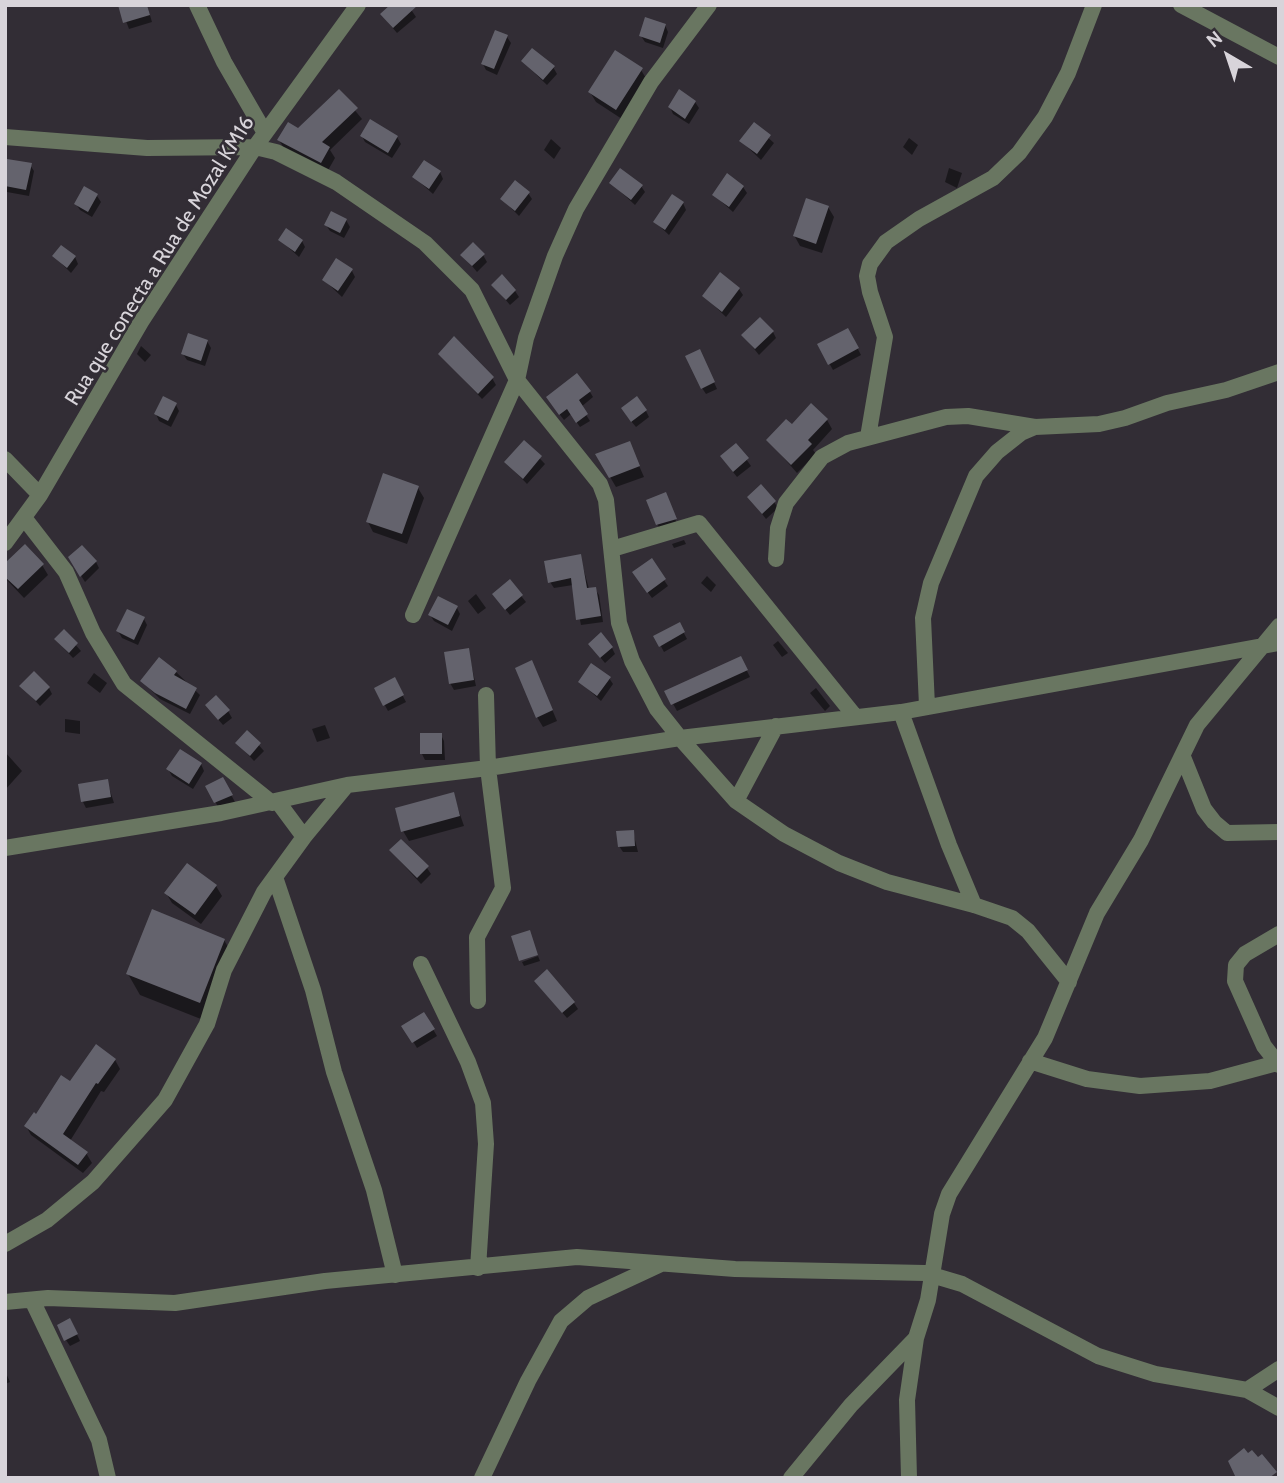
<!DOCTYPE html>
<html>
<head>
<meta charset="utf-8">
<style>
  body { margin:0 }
  #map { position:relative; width:1284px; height:1483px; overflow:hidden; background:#322d35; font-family:Cabin,sans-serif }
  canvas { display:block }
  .frame { position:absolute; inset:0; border:7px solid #d8d4da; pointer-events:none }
  .north { position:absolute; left:1193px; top:21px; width:70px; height:70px; -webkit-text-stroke:5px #322d35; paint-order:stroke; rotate:321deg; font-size:19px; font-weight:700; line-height:28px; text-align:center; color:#d8d4da }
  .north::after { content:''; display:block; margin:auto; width:24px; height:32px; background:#d8d4da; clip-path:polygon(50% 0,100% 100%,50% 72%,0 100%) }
</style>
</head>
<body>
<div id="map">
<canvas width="1284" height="1483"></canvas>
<div class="frame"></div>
<div class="north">N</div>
</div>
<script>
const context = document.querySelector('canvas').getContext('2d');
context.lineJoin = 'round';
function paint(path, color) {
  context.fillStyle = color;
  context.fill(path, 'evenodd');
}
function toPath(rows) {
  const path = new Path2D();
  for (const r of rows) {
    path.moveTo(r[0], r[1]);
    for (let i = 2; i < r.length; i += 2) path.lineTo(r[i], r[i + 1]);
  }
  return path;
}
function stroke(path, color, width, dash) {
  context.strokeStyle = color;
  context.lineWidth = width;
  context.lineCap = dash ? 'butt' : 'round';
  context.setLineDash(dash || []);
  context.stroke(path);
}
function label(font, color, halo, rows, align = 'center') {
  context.font = font + ' Cabin,sans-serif';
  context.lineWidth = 5;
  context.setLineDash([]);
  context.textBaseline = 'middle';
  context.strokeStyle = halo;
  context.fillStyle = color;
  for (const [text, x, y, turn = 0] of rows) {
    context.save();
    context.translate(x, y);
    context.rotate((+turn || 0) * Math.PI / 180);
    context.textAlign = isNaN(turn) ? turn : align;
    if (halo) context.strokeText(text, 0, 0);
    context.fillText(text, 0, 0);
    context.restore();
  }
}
const shadow = toPath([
  [120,5,147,5,152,22,129,29],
  [408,5,416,17,397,33,386,20],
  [665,25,668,32,663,48,645,42,641,36],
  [507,37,511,43,497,75,486,70,483,64],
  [523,62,553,67,557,74,547,85],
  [641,70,647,80,622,119,596,102,590,92],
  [339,91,362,119,330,150,335,158,327,172,285,150,279,140,299,130],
  [695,102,699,108,689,124,673,114,670,107],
  [371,121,397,137,401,144,392,158,365,142,362,136],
  [754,125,774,143,761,160,742,142],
  [909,138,918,145,912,155,903,147],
  [551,139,561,148,554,159,544,150],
  [8,161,30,165,34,171,29,196,7,192],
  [949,168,962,173,957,188,945,182],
  [440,172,443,179,433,194,414,177],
  [611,183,641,186,645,192,635,205],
  [743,187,747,193,733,212,714,195],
  [528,193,532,199,519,216,502,199],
  [97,196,101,202,92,217,80,210,76,204],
  [683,203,686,210,669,235,655,222],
  [828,207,834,217,822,253,800,246,794,235],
  [346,220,350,227,344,238,330,231,326,225],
  [280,240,302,241,305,247,299,257],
  [463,255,483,255,487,262,477,272],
  [54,256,75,257,78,264,71,273],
  [352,271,355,277,342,297,324,280],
  [493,285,515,291,519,297,510,305],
  [739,289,743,295,726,317,704,296],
  [848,330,861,355,833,370,819,345],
  [773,332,776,338,759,355,743,335],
  [207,341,211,348,205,366,187,360,183,354],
  [141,346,151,355,145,362,137,354],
  [440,354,492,378,496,385,482,399],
  [703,358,717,389,706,394,702,388],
  [590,392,593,397,581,407,590,421,580,427,571,414,564,420,551,403],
  [176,405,179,411,171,427,159,421,156,414],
  [646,411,649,417,636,427,626,415],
  [827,420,832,429,813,450,816,454,797,473,768,440,792,427],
  [524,442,545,464,527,484,506,462],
  [629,443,644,477,616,487,597,455],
  [736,445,751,466,737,477,726,463],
  [418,488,424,498,407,544,373,532,368,522],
  [749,497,774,502,778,508,766,519],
  [667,498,678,526,661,531,657,524],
  [684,540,686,544,674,548,672,544],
  [580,556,589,589,595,589,599,595,603,622,581,625,573,585,554,588,550,582],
  [70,558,96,562,99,568,85,582],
  [651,561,668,586,652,598,638,579],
  [42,565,48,575,24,598,5,578,5,566],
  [707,576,716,585,711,592,701,583],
  [510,582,526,602,510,615,498,600],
  [476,594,486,608,478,614,468,601],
  [457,608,460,614,452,631,434,621,430,615],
  [144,619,147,625,138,645,122,638,118,631],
  [679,624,687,639,664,652,656,637],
  [64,632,81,651,73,658,56,640],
  [778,641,788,653,782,657,773,645],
  [612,648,615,654,605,663,594,650],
  [468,650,476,686,454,690,450,683],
  [741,659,750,677,677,711,666,691],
  [532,662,557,721,543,727,537,717],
  [176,672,200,695,190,714,160,699,142,681],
  [94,673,107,683,100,693,87,683],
  [609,678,613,684,601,701,580,682],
  [394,679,406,702,388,711,376,689],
  [22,686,49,688,52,694,40,706],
  [816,688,830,706,825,711,810,693],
  [211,711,228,711,232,718,223,725],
  [65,719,80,721,80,734,65,732],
  [325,725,330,738,317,742,312,729],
  [247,732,264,751,254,761,237,743],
  [441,735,444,741,445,760,425,760,422,754],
  [5,752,22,771,5,790],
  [201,764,204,771,193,789,172,776,168,769],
  [223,780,235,802,219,809,208,787],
  [107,781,114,803,86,808,83,802],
  [453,794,464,826,409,841,403,831],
  [633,832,638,852,623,852,619,846],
  [391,851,427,868,431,874,421,884],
  [216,886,222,896,201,924,172,903,166,893],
  [224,940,236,961,211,1023,140,995,128,974],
  [538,956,540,961,524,966,522,962],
  [540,987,574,1003,578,1009,567,1018],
  [424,1014,437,1036,417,1048,404,1026],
  [115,1060,120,1069,104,1092,101,1091,70,1141,86,1153,92,1163,83,1173,31,1135,26,1126,70,1084],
  [73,1326,80,1341,70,1346,66,1340],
  [5,1371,10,1382,5,1384]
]);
const building = toPath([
  [118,5,147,5,150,15,123,23],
  [390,5,418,5,393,28,380,14],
  [645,17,666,24,660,43,639,36],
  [495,30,508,35,494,69,481,64],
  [532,48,555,66,543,80,521,61],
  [615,50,643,68,616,110,588,92],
  [339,89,358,108,322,142,330,147,321,163,277,140,288,122,298,128],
  [679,89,696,101,685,119,668,107],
  [370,119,398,136,388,153,360,136],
  [754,122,771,135,757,154,739,141],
  [7,159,32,163,26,190,5,186],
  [424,160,441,171,429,189,412,177],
  [620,168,643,185,631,200,609,183],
  [727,173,744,186,729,207,712,195],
  [515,180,530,192,515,211,500,199],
  [84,186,98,194,88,212,74,204],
  [672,194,684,202,665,230,653,222],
  [806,198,829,206,816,244,793,236],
  [331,211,347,219,340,233,324,225],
  [286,228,303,240,295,252,278,240],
  [473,242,485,254,472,266,460,255],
  [61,245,76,256,67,268,52,256],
  [336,258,353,269,338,291,322,280],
  [720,272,740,288,722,312,702,296],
  [502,274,516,290,506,300,491,285],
  [760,317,774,331,755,349,741,335],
  [848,328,859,348,828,365,817,344],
  [188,333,208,340,201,361,181,354],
  [454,336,494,377,478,394,438,354],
  [700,349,715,382,701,389,685,356],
  [577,373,591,391,579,400,588,414,576,423,567,409,559,415,546,397],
  [163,396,177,403,168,421,154,414],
  [637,396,647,410,631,422,621,408],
  [811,403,828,419,808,440,812,444,791,465,766,440,786,419,792,424],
  [524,440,542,456,523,479,504,462],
  [630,441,640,466,609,478,595,454],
  [736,443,749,458,733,472,720,456],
  [383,473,419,486,402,534,366,522],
  [761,484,776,501,762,514,747,497],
  [666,492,677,519,656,525,646,500],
  [25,544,44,564,18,589,5,577,5,563],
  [82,545,97,561,80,577,68,557],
  [581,554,587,588,596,587,601,616,576,620,571,578,548,583,544,561],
  [652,558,666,579,647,593,632,572],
  [510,579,523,595,505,610,492,594],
  [438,596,458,606,448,625,428,615],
  [127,609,145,617,134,640,116,631],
  [680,622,685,632,659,647,653,636],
  [64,629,78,643,69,653,54,639],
  [601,632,613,647,600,658,588,644],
  [469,648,474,680,449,684,444,652],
  [741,656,748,670,671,705,664,691],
  [159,657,177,671,174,675,197,688,186,709,155,693,140,681],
  [532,660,553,710,536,718,515,668],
  [591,663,611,677,597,696,578,682],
  [34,671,50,687,36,701,19,686],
  [395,677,404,695,383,706,374,688],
  [216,695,230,710,218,720,205,705],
  [247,730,261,743,250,756,235,743],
  [420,733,442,733,442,754,420,754],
  [180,749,202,763,189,784,166,769],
  [223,777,233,795,214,803,205,786],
  [108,779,111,797,81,802,78,784],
  [454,792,460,816,401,832,395,808],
  [634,830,635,846,618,847,616,831],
  [401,839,429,866,417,878,389,850],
  [187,863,217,885,195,915,164,893],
  [152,909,225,939,200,1003,126,974],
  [530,930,538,955,519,961,511,936],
  [547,969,575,1002,562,1013,534,981],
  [424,1012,435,1029,412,1043,401,1026],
  [96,1044,116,1059,98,1084,96,1083,63,1134,88,1152,78,1165,24,1126,34,1112,36,1114,61,1075,70,1081],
  [70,1318,78,1334,64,1341,57,1325],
  [1244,1448,1248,1453,1252,1450,1258,1457,1262,1454,1277,1472,1269,1478,1236,1478,1228,1461]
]);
const minor = toPath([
  [197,5,224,62,265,133],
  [1181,5,1279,57],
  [5,137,147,148,255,147,276,152,336,182,425,243,472,290,517,380,600,484,606,500,619,623,632,661,657,709,680,738,736,801,784,834,839,863,887,882,974,905,1012,918,1028,931,1069,982],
  [868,437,885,337,870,292,867,276,870,264,886,242,919,219,993,178,1019,153,1045,117,1068,73,1094,5],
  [5,459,40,495],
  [25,519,66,572,93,633,124,684,272,803],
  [5,543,40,495,141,322,255,147,358,5],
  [612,549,699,523,854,715],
  [776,559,778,528,786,503,822,457,848,443,946,417,968,416,1035,427],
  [413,615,517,380,526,338,555,256,576,209,651,82,709,5],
  [927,706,923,618,931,583,976,476,997,452,1021,433,1035,427,1099,424,1125,418,1167,403,1226,390,1279,372],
  [901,712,949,845,974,905],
  [1183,757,1204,809,1214,822,1227,833,1279,832],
  [736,801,776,726],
  [278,802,304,837],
  [5,848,221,813,347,785,488,768,680,738,901,712,1279,643],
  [275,877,313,990,334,1072,374,1190,395,1275],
  [1279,934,1245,954,1236,965,1235,981,1264,1046,1279,1065],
  [421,964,468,1062,483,1103,486,1144,478,1268],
  [478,1001,477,937,503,888,488,768,486,695],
  [1030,1061,1087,1079,1140,1086,1210,1081,1277,1063],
  [5,1244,47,1220,93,1182,165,1100,207,1024,224,970,264,892,304,837,347,785],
  [32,1300,99,1440,108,1478],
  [5,1302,48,1298,175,1303,325,1281,577,1257,735,1269,925,1273,962,1284,1098,1356,1155,1374,1247,1390,1279,1408],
  [1247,1390,1279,1369],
  [482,1478,528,1381,561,1321,588,1298,661,1264],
  [791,1478,851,1405,916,1338],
  [909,1478,907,1400,916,1338,928,1300,942,1214,949,1194,1045,1038,1097,913,1141,840,1197,725,1279,626]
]);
const streetNames = [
  ["Rua que conecta a Rua de Mozal KM16",160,261,-58]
];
paint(shadow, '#0007');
paint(building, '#64636d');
stroke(minor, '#697661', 16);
label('21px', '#d8d4da', '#322d35', streetNames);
</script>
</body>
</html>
